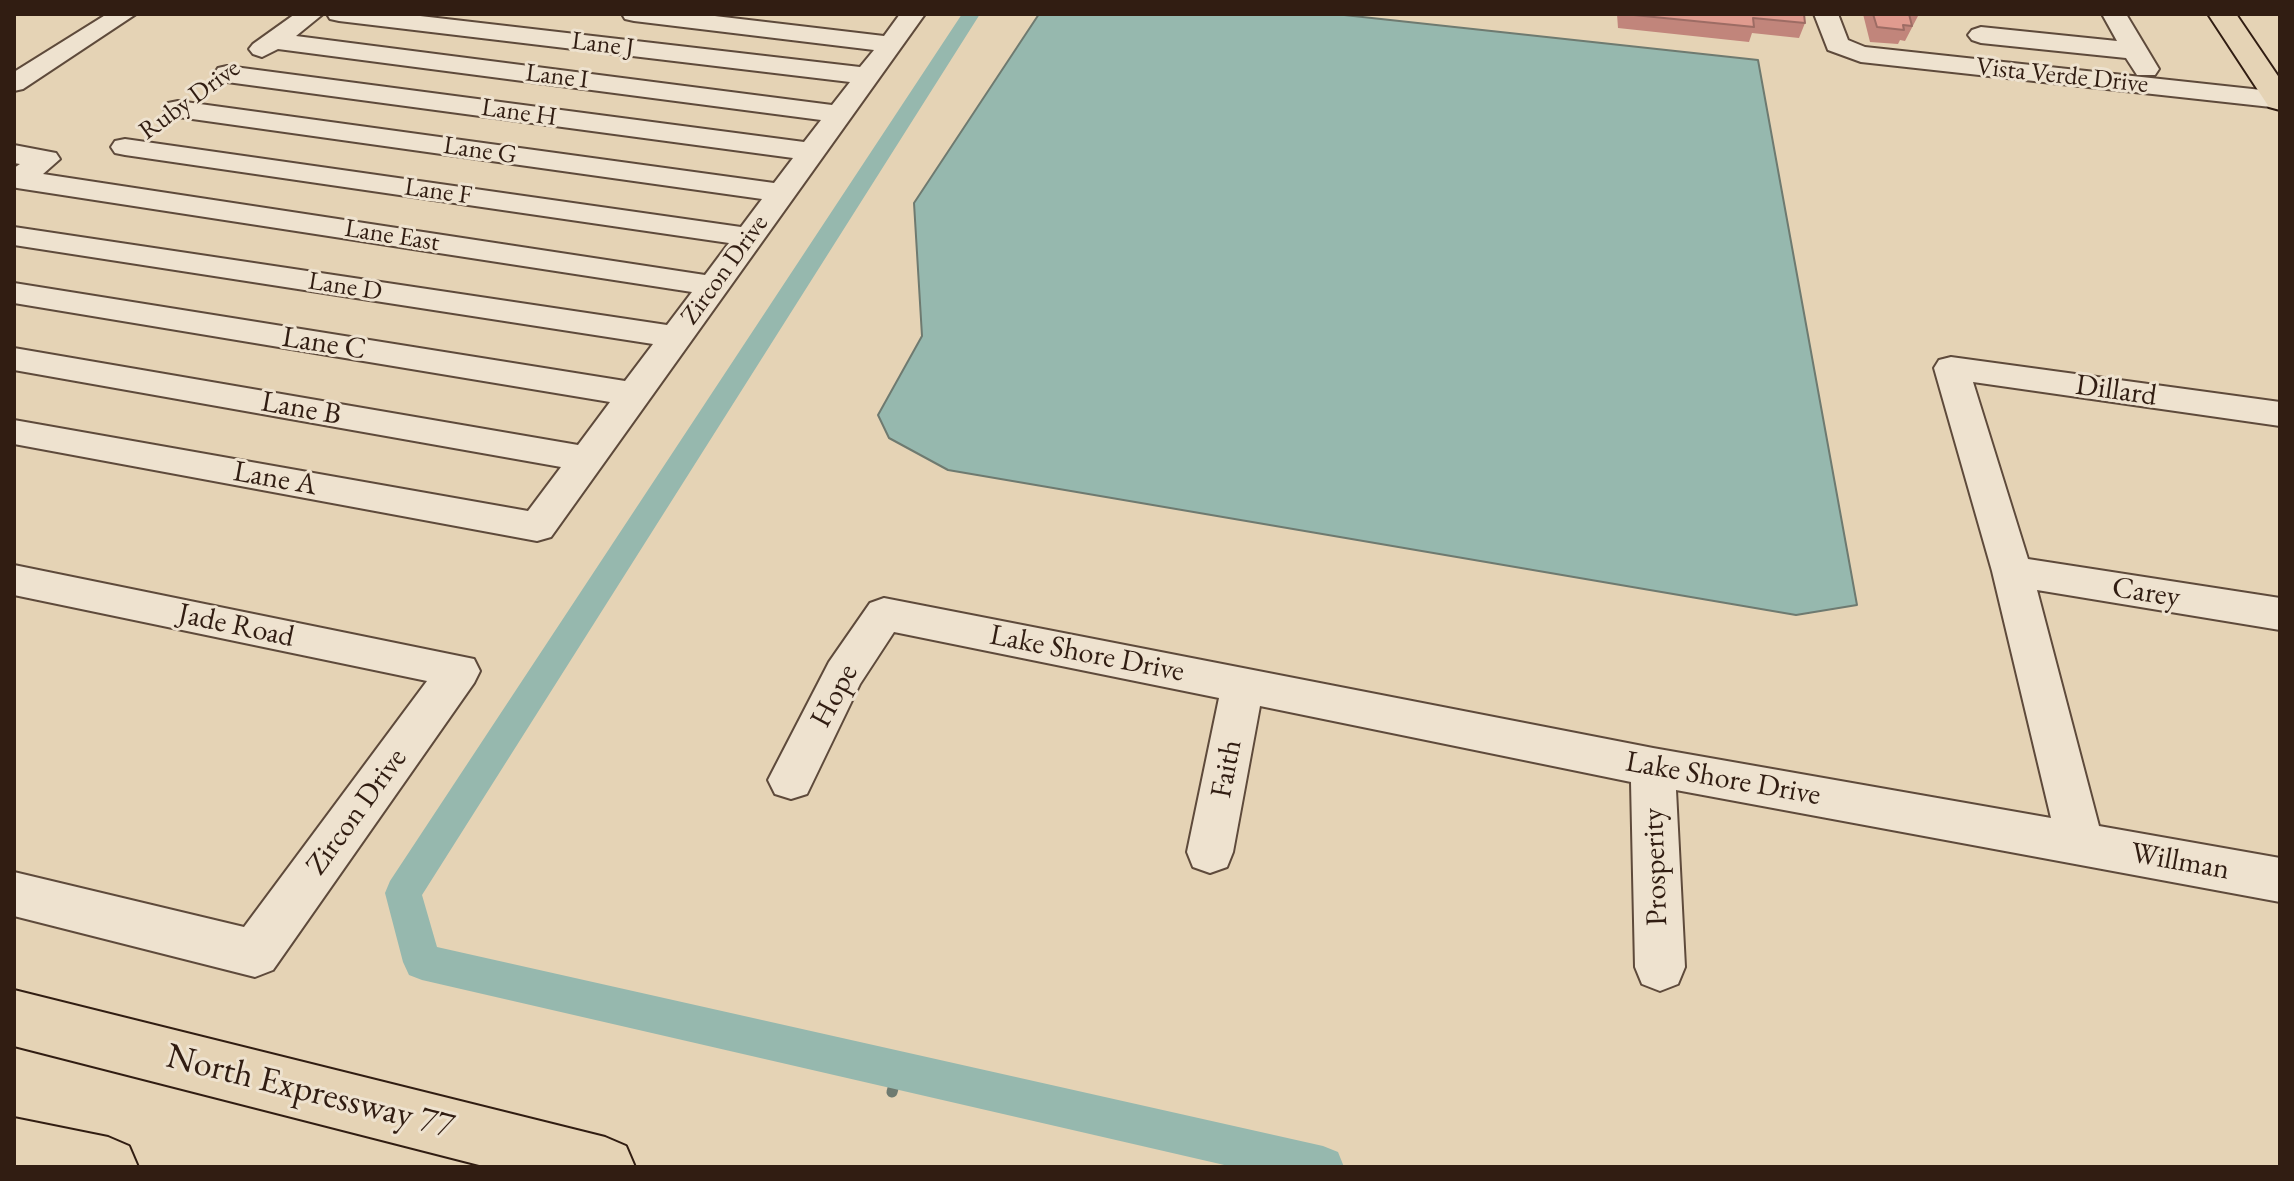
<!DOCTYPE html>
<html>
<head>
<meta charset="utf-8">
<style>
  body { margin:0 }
  #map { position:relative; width:2294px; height:1181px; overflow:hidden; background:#e5d3b5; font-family:"EB Garamond",serif }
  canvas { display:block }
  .frame { position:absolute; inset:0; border:16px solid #311d12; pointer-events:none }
</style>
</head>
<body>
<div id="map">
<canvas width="2294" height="1181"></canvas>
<div class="frame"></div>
</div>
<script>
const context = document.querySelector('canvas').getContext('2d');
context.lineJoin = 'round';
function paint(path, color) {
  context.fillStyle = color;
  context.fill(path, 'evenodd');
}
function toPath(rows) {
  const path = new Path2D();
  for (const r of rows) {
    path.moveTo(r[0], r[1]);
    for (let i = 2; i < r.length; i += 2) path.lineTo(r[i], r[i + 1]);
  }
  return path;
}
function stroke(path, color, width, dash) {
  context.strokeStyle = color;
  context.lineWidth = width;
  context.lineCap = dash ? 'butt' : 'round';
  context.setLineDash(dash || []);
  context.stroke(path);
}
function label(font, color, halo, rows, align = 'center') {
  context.font = font + ' "EB Garamond",serif';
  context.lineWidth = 6;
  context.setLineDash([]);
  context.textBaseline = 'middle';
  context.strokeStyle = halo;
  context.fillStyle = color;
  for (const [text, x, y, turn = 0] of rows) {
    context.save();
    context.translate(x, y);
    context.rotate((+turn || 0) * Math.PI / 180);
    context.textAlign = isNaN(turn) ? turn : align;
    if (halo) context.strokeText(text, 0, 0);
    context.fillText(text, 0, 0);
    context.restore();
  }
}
const water = toPath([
  [1039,14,1335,14,1758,60,1857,605,1796,615,948,470,889,438,878,415,922,336,914,203,1039,14]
]);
const stream = toPath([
  [892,1092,898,1070]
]);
const canal = toPath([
  [962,14,980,14,422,895,437,947,1323,1146,1338,1152,1344,1167,1233,1167,422,980,409,975,403,962,385,893,390,881,962,14]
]);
const minor = toPath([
  [107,14,136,14,23,89,14,91,14,72,107,14],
  [295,14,323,14,296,36,832,105,850,82,339,21,330,19,327,14,403,14,860,67,874,50,634,21,625,19,622,14,698,14,884,36,900,14,925,14,551,537,537,541,14,444,14,420,528,511,561,467,14,370,14,348,578,445,610,402,14,303,14,283,625,381,653,344,14,245,14,227,667,325,692,292,17,188,14,187,14,168,20,164,14,163,14,145,56,153,60,159,43,174,705,275,729,243,125,155,115,153,111,147,115,141,125,139,741,227,762,199,178,117,168,115,164,109,168,103,178,101,774,183,793,158,227,82,218,80,214,74,218,68,227,66,804,142,821,120,278,49,262,57,253,54,249,49,253,44,295,14],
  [1814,14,1838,14,1848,40,1865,47,2280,92,2280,108,1861,62,1828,50,1814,14],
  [2102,14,2126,14,2159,69,2155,75,2137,75,2126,58,1981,43,1972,40,1968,35,1972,30,1981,27,2117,41,2102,14],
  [1951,357,2280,402,2280,426,1973,382,2028,559,2280,598,2280,630,2037,590,2099,826,2280,858,2280,902,1676,790,1685,967,1678,984,1660,991,1642,984,1635,967,1631,782,1260,706,1233,852,1227,867,1210,873,1193,867,1187,852,1219,698,894,632,860,684,807,794,791,799,775,794,768,780,829,662,870,603,884,598,1653,748,2051,818,1992,571,1934,368,1939,360,1951,357],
  [14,565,474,659,480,671,474,683,273,970,255,977,14,916,14,872,244,927,427,681,14,595,14,565]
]);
const major = toPath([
  [2208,14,2236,14,2280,79,2280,110,2269,107,2208,14],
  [14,990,605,1137,626,1146,635,1167,487,1167,14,1046,14,990]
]);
const highway = toPath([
  [14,1118,108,1137,129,1146,138,1167,14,1167,14,1118]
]);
const wall = toPath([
  [1617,14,1804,14,1805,23,1799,38,1752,33,1749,42,1618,28],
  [1863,14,1919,14,1905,41,1900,40,1898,44,1870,42]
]);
const building = toPath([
  [1624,14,1804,14,1805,23,1753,18,1754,27,1624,14],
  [1873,14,1909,14,1912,26,1903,25,1904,30,1877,27,1873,14]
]);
const farStreetnames = [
  ["Lane J",603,45,7],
  ["Vista Verde Drive",2062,76,6],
  ["Lane I",557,77,7],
  ["Ruby Drive",190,100,-36],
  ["Lane H",519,113,8],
  ["Lane G",480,151,8],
  ["Lane F",438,192,8],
  ["Lane East",392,236,9],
  ["Zircon Drive",725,270,-54],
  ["Lane D",345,287,9]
];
const streetNames = [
  ["Lane C",324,344,9],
  ["Dillard",2116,391,8],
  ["Lane B",301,409,10],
  ["Lane A",275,479,10],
  ["Carey",2146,593,9],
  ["Jade Road",236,626,12],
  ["Lake Shore Drive",1087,654,11],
  ["Hope",835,696,-62],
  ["Faith",1227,769,-79],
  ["Lake Shore Drive",1723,779,10],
  ["Zircon Drive",357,812,-54],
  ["Willman",2180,862,10],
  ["Prosperity",1656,867,-92]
];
const nearStreetnames = [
  ["North Expressway 77",310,1092,14]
];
paint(water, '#96b8ae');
stroke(water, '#6e7a70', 2);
stroke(stream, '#6e7a70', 11);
paint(canal, '#96b8ae');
stroke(minor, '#5e4a3b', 4);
stroke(major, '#311d12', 4);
stroke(highway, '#311d12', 4);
paint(minor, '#eee2cf');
paint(major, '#e5d3b5');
paint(highway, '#e5d3b5');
paint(wall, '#c1857b');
paint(building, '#e09b8f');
stroke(building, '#9d6c64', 2);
label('26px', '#311d12', '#eee2cf', farStreetnames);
label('30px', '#311d12', '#eee2cf', streetNames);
label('36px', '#311d12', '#eee2cf', nearStreetnames);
</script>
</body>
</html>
